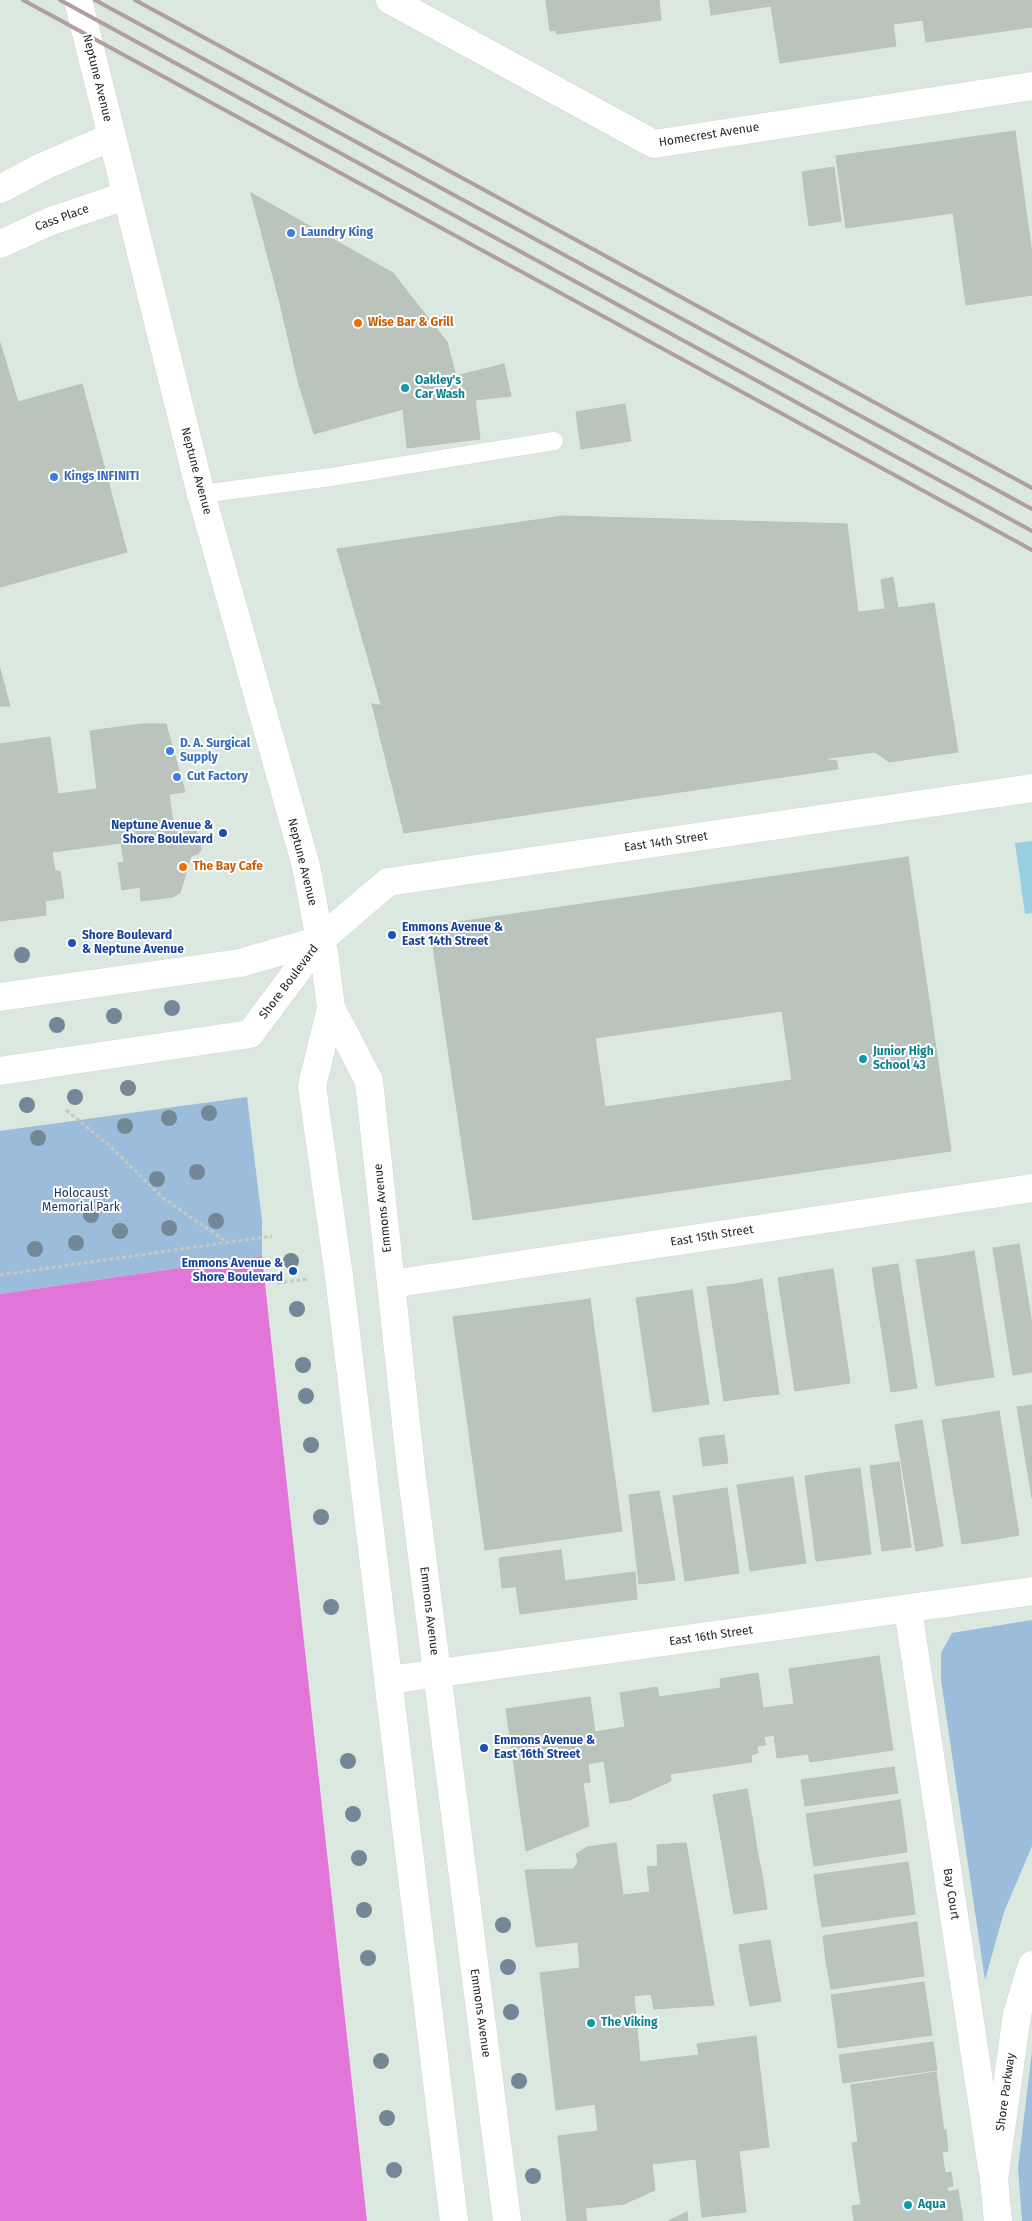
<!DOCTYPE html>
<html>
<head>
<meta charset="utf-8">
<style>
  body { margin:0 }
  canvas { display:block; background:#dae8df }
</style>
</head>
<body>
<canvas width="1032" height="2221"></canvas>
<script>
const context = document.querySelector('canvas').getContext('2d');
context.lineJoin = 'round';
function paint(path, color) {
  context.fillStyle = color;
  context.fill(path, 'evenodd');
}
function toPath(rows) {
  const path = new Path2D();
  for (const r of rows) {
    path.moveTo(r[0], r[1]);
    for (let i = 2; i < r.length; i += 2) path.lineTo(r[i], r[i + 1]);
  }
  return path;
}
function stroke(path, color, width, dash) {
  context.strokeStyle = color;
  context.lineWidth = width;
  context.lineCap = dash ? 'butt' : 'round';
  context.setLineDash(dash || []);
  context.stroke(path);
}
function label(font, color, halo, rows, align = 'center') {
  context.font = font + ' "Fira Sans",sans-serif';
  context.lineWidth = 4;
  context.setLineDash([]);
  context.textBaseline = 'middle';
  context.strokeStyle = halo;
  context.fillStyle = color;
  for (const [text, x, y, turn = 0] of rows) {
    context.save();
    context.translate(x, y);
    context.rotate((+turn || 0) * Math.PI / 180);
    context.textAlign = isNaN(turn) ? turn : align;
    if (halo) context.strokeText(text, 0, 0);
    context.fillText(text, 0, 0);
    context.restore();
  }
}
const green = toPath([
  [247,1097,262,1221,262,1256,0,1294,0,1131],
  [1032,1620,1032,1846,1004,1912,985,1980,941,1680,941,1653,952,1633],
  [1032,2051,1032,2221,1022,2221,1018,2168]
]);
const pitch = toPath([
  [1032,841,1032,913,1025,914,1015,843]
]);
const water = toPath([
  [262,1256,367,2221,0,2221,0,1294]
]);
const building = toPath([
  [546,0,659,0,661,20,557,34,556,30,550,31,546,0],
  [709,0,1032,0,1032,27,926,42,923,20,893,24,896,46,780,63,771,6,711,15,709,0],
  [1015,131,1032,254,1032,295,966,305,953,213,846,228,836,156,1015,131],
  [834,167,841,221,809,226,802,172,834,167],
  [251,193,393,273,280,303,251,193],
  [393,273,447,342,298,381,280,303,393,273],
  [447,342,456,376,504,364,511,396,475,400,480,439,407,448,403,409,314,434,298,381,447,342],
  [0,343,18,402,82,384,127,552,0,587,0,343],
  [625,404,631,441,581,449,576,412,625,404],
  [563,516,847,524,858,612,885,609,881,580,893,577,898,608,934,603,958,752,889,762,875,752,822,759,381,704,337,549,563,516],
  [0,669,10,706,0,706,0,669],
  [372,704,589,731,598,804,404,833,372,704],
  [141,724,166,724,185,792,169,794,174,832,196,830,201,845,201,850,198,854,191,856,180,893,173,897,141,901,140,887,122,890,118,863,124,862,121,843,52,852,55,871,60,871,64,898,45,901,46,915,0,921,0,744,50,737,58,794,97,789,90,731,141,724],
  [589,731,837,761,838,769,598,804,589,731],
  [908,857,951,1151,473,1220,430,926,908,857],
  [782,1011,792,1080,605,1107,595,1038,782,1011],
  [1019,1244,1032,1324,1032,1372,1013,1375,993,1248,1019,1244],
  [974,1251,994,1377,966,1381,946,1256,974,1251],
  [946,1256,966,1381,936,1386,916,1260,946,1256],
  [898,1264,917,1388,891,1392,872,1268,898,1264],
  [833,1269,850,1383,822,1387,806,1273,833,1269],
  [806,1273,822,1387,795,1391,778,1278,806,1273],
  [762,1279,779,1394,751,1397,735,1284,762,1279],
  [735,1284,751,1397,724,1401,707,1287,735,1284],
  [692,1290,709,1404,680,1408,664,1294,692,1290],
  [664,1294,680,1408,653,1412,636,1298,664,1294],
  [590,1299,622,1531,485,1550,453,1317,590,1299],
  [1032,1405,1032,1498,1017,1407,1032,1405],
  [999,1411,1019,1535,990,1540,970,1416,999,1411],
  [970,1416,990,1540,962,1544,942,1420,970,1416],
  [922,1420,943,1546,916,1551,895,1425,922,1420],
  [724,1435,728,1463,703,1466,699,1438,724,1435],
  [899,1462,911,1547,882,1551,870,1466,899,1462],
  [860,1468,871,1554,842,1558,831,1472,860,1468],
  [831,1472,842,1558,816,1561,805,1476,831,1472],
  [793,1477,806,1563,777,1567,764,1481,793,1477],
  [764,1481,777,1567,750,1571,737,1485,764,1481],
  [727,1488,739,1573,712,1577,700,1492,727,1488],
  [659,1491,675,1580,639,1584,629,1495,659,1491],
  [700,1492,712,1577,685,1581,673,1496,700,1492],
  [561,1550,565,1581,502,1588,499,1558,561,1550],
  [635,1572,637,1599,520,1614,516,1587,635,1572],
  [879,1656,893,1750,810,1762,808,1754,777,1758,774,1735,764,1737,766,1745,757,1746,758,1753,751,1755,752,1762,670,1774,671,1781,629,1800,610,1803,604,1761,588,1764,590,1782,583,1783,589,1826,526,1851,506,1709,590,1697,595,1732,625,1727,620,1693,657,1687,659,1697,721,1688,720,1679,758,1673,763,1708,794,1704,789,1669,879,1656],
  [894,1767,898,1793,805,1806,801,1780,894,1767],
  [747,1789,752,1817,718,1823,713,1795,747,1789],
  [900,1800,904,1828,810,1841,806,1814,900,1800],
  [752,1817,757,1850,724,1856,718,1823,752,1817],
  [904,1828,907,1852,814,1866,810,1841,904,1828],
  [616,1843,623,1895,650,1892,647,1867,658,1866,657,1845,686,1843,714,2005,654,2009,651,1994,634,1996,640,2062,699,2055,697,2044,756,2036,769,2147,739,2151,746,2212,702,2217,696,2159,652,2164,655,2190,624,2204,585,2208,587,2221,567,2221,558,2136,598,2131,595,2104,556,2110,540,1973,580,1968,578,1942,536,1947,525,1870,573,1869,578,1862,576,1854,587,1847,616,1843],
  [757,1850,763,1880,729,1886,724,1856,757,1850],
  [908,1862,912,1889,818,1903,814,1875,908,1862],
  [763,1880,767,1909,734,1914,729,1886,763,1880],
  [912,1889,915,1914,822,1927,818,1903,912,1889],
  [917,1922,920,1947,826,1961,823,1936,917,1922],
  [770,1940,775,1969,744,1975,739,1945,770,1940],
  [920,1947,924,1976,831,1989,826,1961,920,1947],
  [775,1969,781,2001,750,2006,744,1975,775,1969],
  [924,1982,928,2009,835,2022,831,1995,924,1982],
  [928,2009,932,2035,838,2048,835,2022,928,2009],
  [933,2042,937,2070,843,2083,839,2055,933,2042],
  [936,2072,944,2131,858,2143,851,2085,936,2072],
  [946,2130,948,2151,942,2152,945,2173,951,2172,953,2186,947,2187,948,2192,861,2205,852,2143,946,2130],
  [958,2190,963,2221,854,2221,852,2206,958,2190],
  [687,2212,688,2221,668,2221,687,2212]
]);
const path = toPath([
  [66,1110,110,1146,163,1198,227,1242],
  [0,1275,272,1236],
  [277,1283,308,1279]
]);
const service = toPath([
  [201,494,331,477,554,441]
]);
const minor = toPath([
  [390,0,654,144,1032,86],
  [0,189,44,166,111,137],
  [0,244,51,221,125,196],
  [320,940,388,882,1032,788],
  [391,1284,1032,1188],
  [908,1609,992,2168],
  [389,1680,1032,1591]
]);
const secondary = toPath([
  [78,0,201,494,306,866,320,940,324,952,331,1008,312,1086,339,1276,454,2221],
  [0,997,240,963,320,940],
  [331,1008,369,1081,411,1469,507,2221],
  [0,1071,250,1034,320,940],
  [998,2221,994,2179,1017,2014,1032,1965]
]);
const rail = toPath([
  [23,0,1032,550],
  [60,0,1032,531],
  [95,0,1032,509],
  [135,0,1032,488]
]);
const trees = [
  [22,955],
  [172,1008],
  [114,1016],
  [57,1025],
  [128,1088],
  [75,1097],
  [27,1105],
  [209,1113],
  [169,1118],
  [125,1126],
  [38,1138],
  [197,1172],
  [157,1179],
  [91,1215],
  [216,1221],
  [169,1228],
  [120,1231],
  [76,1243],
  [35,1249],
  [291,1261],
  [297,1309],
  [303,1365],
  [306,1396],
  [311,1445],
  [321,1517],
  [331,1607],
  [348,1761],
  [353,1814],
  [359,1858],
  [364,1910],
  [503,1925],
  [368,1958],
  [508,1967],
  [511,2012],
  [381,2061],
  [519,2081],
  [387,2118],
  [394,2170],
  [533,2176]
];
const markers = [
  [291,233,5,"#3f7fe0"],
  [358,323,5,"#e8710a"],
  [405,388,5,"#0f9aa8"],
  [54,477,5,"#3f7fe0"],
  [170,751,5,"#3f7fe0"],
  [177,777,5,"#3f7fe0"],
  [223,833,5,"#1a4fb4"],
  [183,867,5,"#e8710a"],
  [392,935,5,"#1a4fb4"],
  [72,943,5,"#1a4fb4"],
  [863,1059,5,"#0f9aa8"],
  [293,1271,5,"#1a4fb4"],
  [484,1748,5,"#1a4fb4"],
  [591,2023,5,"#0f9aa8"],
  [908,2205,5,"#0f9aa8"]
];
const streetNames = [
  ["Neptune Avenue",97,78,76],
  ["Homecrest Avenue",709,135,-9],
  ["Cass Place",62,218,-20],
  ["Neptune Avenue",196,471,75],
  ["East 14th Street",666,842,-8],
  ["Neptune Avenue",302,862,76],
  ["Shore Boulevard",289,982,-53],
  ["Emmons Avenue",383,1208,-96],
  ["East 15th Street",712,1236,-9],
  ["Emmons Avenue",429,1611,83],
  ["East 16th Street",711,1636,-8],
  ["Bay Court",951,1894,81],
  ["Emmons Avenue",480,2013,82],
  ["Shore Parkway",1006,2092,-82]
];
const shopNames = [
  ["Laundry King",301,233],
  ["Kings INFINITI",64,477],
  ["D. A. Surgical",180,744],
  ["Supply",180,758],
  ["Cut Factory",187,777]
];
const foodNames = [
  ["Wise Bar & Grill",368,323],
  ["The Bay Cafe",193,867]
];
const cultureNames = [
  ["Oakley's",415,381],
  ["Car Wash",415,395],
  ["Junior High",873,1052],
  ["School 43",873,1066],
  ["The Viking",601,2023],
  ["Aqua",918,2205]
];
const transitNames = [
  ["Neptune Avenue &",213,826,"right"],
  ["Shore Boulevard",213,840,"right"],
  ["Emmons Avenue &",402,928],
  ["East 14th Street",402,942],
  ["Shore Boulevard",82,936],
  ["& Neptune Avenue",82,950],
  ["Emmons Avenue &",283,1264,"right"],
  ["Shore Boulevard",283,1278,"right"],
  ["Emmons Avenue &",494,1741],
  ["East 16th Street",494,1755]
];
const parkNames = [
  ["Holocaust",81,1194],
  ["Memorial Park",81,1208]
];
paint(green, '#9bbcda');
paint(pitch, '#98cfe0');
paint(water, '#e176d8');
paint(building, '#bac4bd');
stroke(building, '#b4c3bb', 1);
stroke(service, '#dfcfd5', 19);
stroke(minor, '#dfcfd5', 29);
stroke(secondary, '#dfcfd5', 29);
stroke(path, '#c7c7c7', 3, [4, 2.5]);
stroke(service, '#fff', 18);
stroke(minor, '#fff', 28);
stroke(secondary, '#fff', 28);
stroke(rail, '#b09ea3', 4);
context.fillStyle = '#748796';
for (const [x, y] of trees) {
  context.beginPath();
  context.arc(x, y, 8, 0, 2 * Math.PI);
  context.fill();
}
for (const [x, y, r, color] of markers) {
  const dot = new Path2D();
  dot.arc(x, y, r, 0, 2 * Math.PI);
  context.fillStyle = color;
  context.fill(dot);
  stroke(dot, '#fff', 2);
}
label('12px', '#272727', '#fff', streetNames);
label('bold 12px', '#366cbe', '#fff', shopNames, 'left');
label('bold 12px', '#c56008', '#fff', foodNames, 'left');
label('bold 12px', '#0d838f', '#fff', cultureNames, 'left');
label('bold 12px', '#164399', '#fff', transitNames, 'left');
label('12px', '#20375b', '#fff', parkNames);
</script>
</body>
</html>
